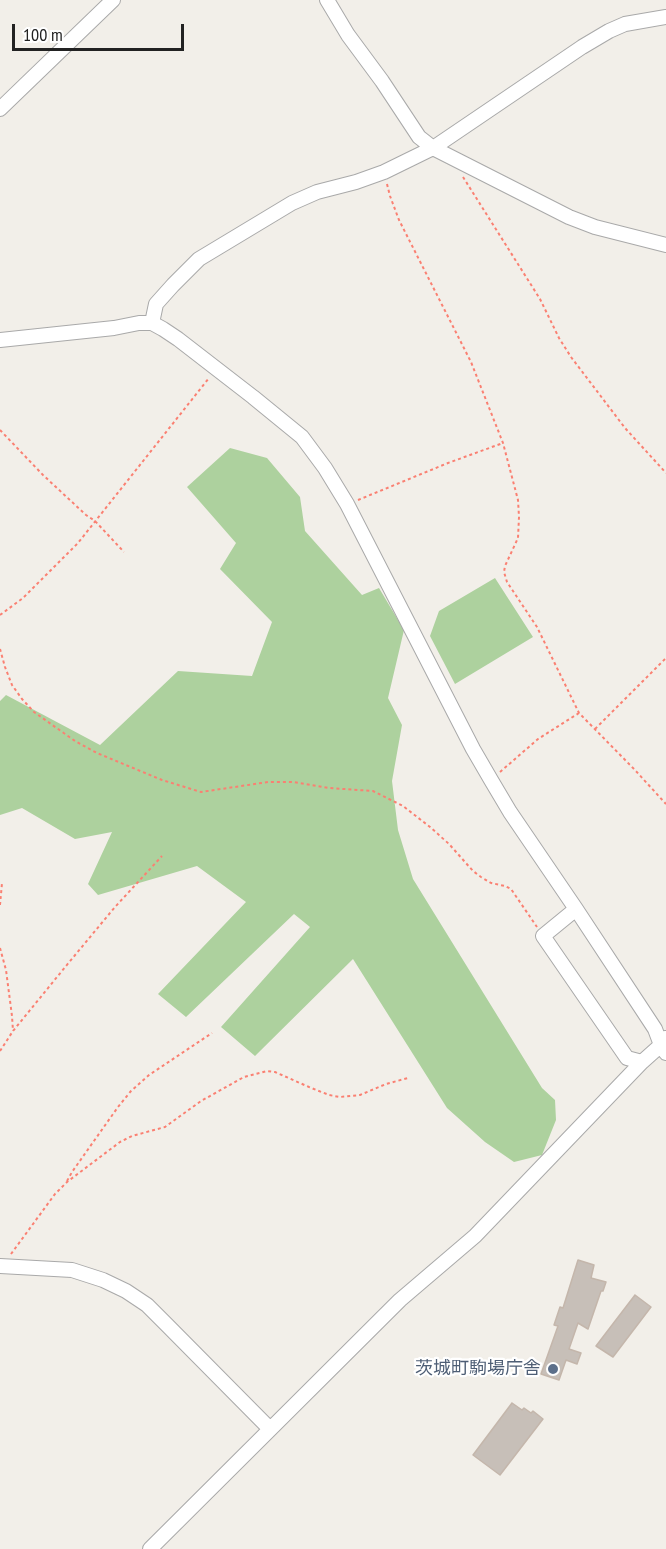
<!DOCTYPE html>
<html>
<head>
<meta charset="utf-8">
<style>
  body { margin:0 }
  #map { position:relative; width:666px; height:1549px; overflow:hidden; background:#f2efe9; font-family:"PT Sans Narrow",sans-serif }
  canvas { display:block }
  .scale { position:absolute; left:12px; top:24px; width:172px; height:27px; box-sizing:border-box; border:3px solid #222; border-top:0; padding-left:8px; font-size:18px; line-height:21px; white-space:nowrap; color:#222; -webkit-text-stroke:4px #fff; paint-order:stroke }
</style>
</head>
<body>
<div id="map">
<canvas width="666" height="1549"></canvas>
<div class="scale">100 m</div>
</div>
<script>
const context = document.querySelector('canvas').getContext('2d');
context.lineJoin = 'round';
function paint(path, color) {
  context.fillStyle = color;
  context.fill(path, 'evenodd');
}
function toPath(rows) {
  const path = new Path2D();
  for (const r of rows) {
    path.moveTo(r[0], r[1]);
    for (let i = 2; i < r.length; i += 2) path.lineTo(r[i], r[i + 1]);
  }
  return path;
}
function stroke(path, color, width, dash) {
  context.strokeStyle = color;
  context.lineWidth = width;
  context.lineCap = dash ? 'butt' : 'round';
  context.setLineDash(dash || []);
  context.stroke(path);
}
function label(font, color, halo, rows, align = 'center') {
  context.font = font + ' "PT Sans Narrow","Noto Sans JP",sans-serif';
  context.lineWidth = 4.5;
  context.setLineDash([]);
  context.textBaseline = 'middle';
  context.strokeStyle = halo;
  context.fillStyle = color;
  for (const [text, x, y, turn = 0] of rows) {
    context.save();
    context.translate(x, y);
    context.rotate((+turn || 0) * Math.PI / 180);
    context.textAlign = isNaN(turn) ? turn : align;
    if (halo) context.strokeText(text, 0, 0);
    context.fillText(text, 0, 0);
    context.restore();
  }
}
const forest = toPath([
  [230,448,267,458,300,497,305,531,362,595,379,588,404,630,388,698,402,725,392,781,398,830,413,879,542,1088,555,1100,556,1120,542,1155,514,1162,485,1142,447,1108,353,959,255,1056,221,1027,310,927,294,914,186,1017,158,994,246,902,197,866,98,895,88,884,112,832,75,839,22,808,0,815,0,701,6,695,100,745,178,671,252,676,272,622,220,569,236,543,187,487],
  [495,578,533,637,455,684,430,636,439,611]
]);
const building = toPath([
  [578,1260,594,1265,591,1278,606,1282,603,1291,601,1291,588,1329,578,1323,569,1349,581,1353,577,1364,566,1360,559,1380,541,1374,558,1326,554,1325,560,1307,563,1308,578,1260],
  [635,1295,651,1307,613,1357,596,1346,635,1295],
  [512,1403,522,1410,524,1408,531,1413,533,1411,543,1419,500,1475,473,1455,512,1403]
]);
const path = toPath([
  [463,177,540,299,559,338,571,357,625,428,666,473],
  [387,184,390,196,399,220,471,362,503,443,518,500,519,517,518,538,505,566,504,572,507,582,537,627,579,713,634,769,666,804],
  [0,430,43,475,86,515,95,521,124,552],
  [358,500,448,463,503,443],
  [0,615,23,598,78,543,209,378],
  [0,649,5,667,12,685,22,699,34,712,51,724,75,741,97,753,162,780,201,792,268,782,293,782,329,788,373,791,403,806,430,827,449,844,473,871,481,877,491,883,505,886,511,889,537,927],
  [595,729,666,658],
  [500,772,538,739,579,713],
  [0,905,2,883],
  [0,948,6,970,12,1016,13,1031],
  [0,1051,13,1031,66,966,115,907,162,856],
  [67,1181,72,1172,118,1107,131,1091,149,1075,212,1033],
  [11,1254,55,1194,67,1182,120,1142,132,1136,165,1127,201,1101,244,1077,267,1071,275,1072,309,1087,329,1095,340,1097,360,1095,386,1084,408,1078]
]);
const minor = toPath([
  [327,0,348,35,382,81,419,137,433,148,569,217,595,227,666,245],
  [0,109,113,0],
  [152,323,156,304,173,285,199,259,292,203,317,192,356,182,384,172,433,148,582,47,609,31,625,24,666,17],
  [0,340,114,328,139,323,152,323,163,329,178,339,253,397,302,437,325,468,347,504,473,749,491,780,510,812,576,909,655,1029,661,1045,666,1053],
  [576,909,543,936,627,1058,642,1062],
  [0,1266,72,1270,103,1280,126,1291,147,1305,167,1325,270,1429],
  [150,1549,400,1300,475,1236,642,1062,661,1045,665,1038]
]);
const markers = [
  [553,1369,6,"#5c6f8a"]
];
const serviceNames = [
  ["茨城町駒場庁舎",541,1369]
];
paint(forest, '#add19e');
paint(building, '#c7bfb8');
stroke(building, '#c4b6ab', 1.5);
stroke(minor, '#a9a9a9', 16);
stroke(path, '#fa8072', 2, [3, 3]);
stroke(minor, '#fff', 14);
for (const [x, y, r, color] of markers) {
  const dot = new Path2D();
  dot.arc(x, y, r, 0, 2 * Math.PI);
  context.fillStyle = color;
  context.fill(dot);
  stroke(dot, '#fff', 2);
}
label('18px', '#4e5e75', '#fff', serviceNames, 'right');
</script>
</body>
</html>
